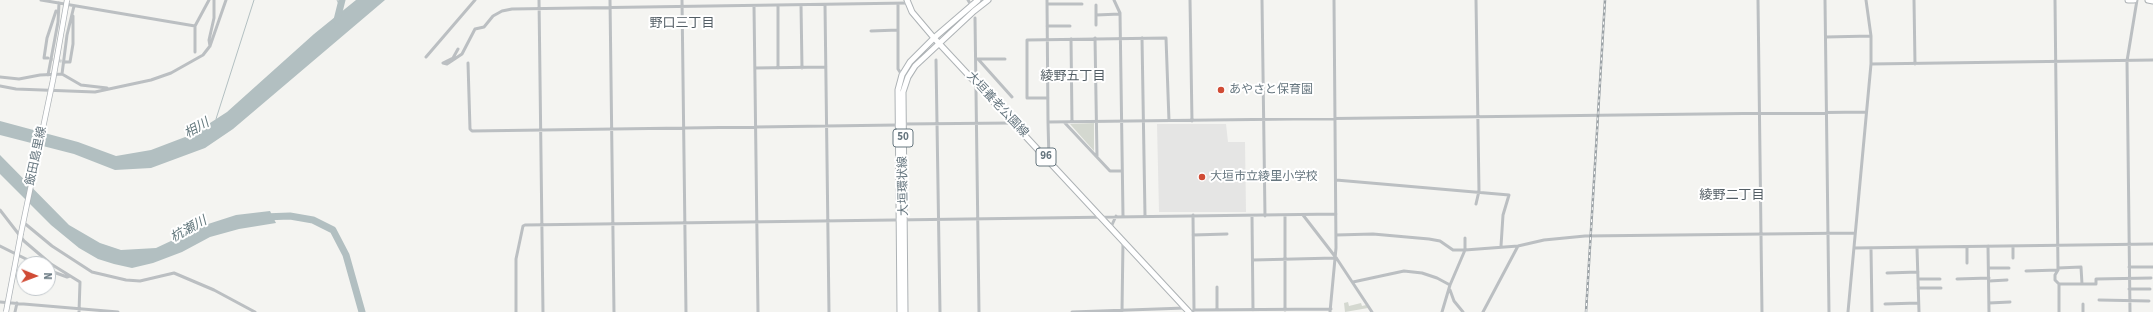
<!DOCTYPE html>
<html>
<head>
<meta charset="utf-8">
<style>
  body { margin:0 }
  #map { position:relative; width:2153px; height:312px; overflow:hidden; background:#f4f4f1; font-family:"Source Sans 3",sans-serif }
  canvas { display:block }
  .north { position:absolute; left:16px; top:256px; width:40px; height:40px; box-sizing:border-box; background:#fff; border:1px solid #c2c8cc; border-radius:50%; rotate:91deg; font-size:11px; font-weight:700; line-height:16px; text-align:center; color:#66767f }
  .north::after { content:''; display:block; margin:auto; width:14px; height:18px; background:#d04b35; clip-path:polygon(50% 0,100% 100%,50% 72%,0 100%) }
</style>
</head>
<body>
<div id="map">
<canvas width="2153" height="312"></canvas>
<div class="north">N</div>
</div>
<script>
const context = document.querySelector('canvas').getContext('2d');
context.lineJoin = 'round';
function paint(path, color) {
  context.fillStyle = color;
  context.fill(path, 'evenodd');
}
function toPath(rows) {
  const path = new Path2D();
  for (const r of rows) {
    path.moveTo(r[0], r[1]);
    for (let i = 2; i < r.length; i += 2) path.lineTo(r[i], r[i + 1]);
  }
  return path;
}
function stroke(path, color, width, dash) {
  context.strokeStyle = color;
  context.lineWidth = width;
  context.lineCap = dash ? 'butt' : 'round';
  context.setLineDash(dash || []);
  context.stroke(path);
}
function label(font, color, halo, rows, align = 'center') {
  context.font = font + ' "Source Sans 3","Noto Sans JP",sans-serif';
  context.lineWidth = 4;
  context.setLineDash([]);
  context.textBaseline = 'middle';
  context.strokeStyle = halo;
  context.fillStyle = color;
  for (const [text, x, y, turn = 0] of rows) {
    context.save();
    context.translate(x, y);
    context.rotate((+turn || 0) * Math.PI / 180);
    context.textAlign = isNaN(turn) ? turn : align;
    if (halo) context.strokeText(text, 0, 0);
    context.fillText(text, 0, 0);
    context.restore();
  }
}
const built = toPath([
  [1157,124,1226,124,1228,142,1245,142,1246,212,1159,212]
]);
const green = toPath([
  [1094,123,1094,151,1070,124],
  [1348,302,1349,306,1361,303,1362,306,1366,305,1368,308,1345,312,1344,303]
]);
const water = toPath([
  [356,0,385,0,233,129,205,148,151,168,115,170,74,154,0,135,0,121,78,142,116,156,151,150,193,134,227,112,314,34],
  [0,155,69,225,100,243,121,250,156,248,205,225,236,215,270,211,276,223,239,229,210,237,182,252,153,263,132,268,114,264,98,259,79,248,51,225,0,174]
]);
const stream = toPath([
  [337,0,340,6],
  [216,119,254,0]
]);
const river = toPath([
  [337,20,342,0],
  [263,217,290,216,313,220,333,230,346,255,362,312]
]);
const minorTunnel = toPath([
  [50,59,66,62]
]);
const minor = toPath([
  [41,0,195,26],
  [539,0,543,312],
  [610,0,614,312],
  [682,0,686,312],
  [968,0,971,5],
  [1047,0,1048,122,1866,112],
  [1114,0,1120,13,1123,216],
  [1190,0,1192,121],
  [1262,0,1265,216],
  [1476,0,1479,191,1476,204],
  [1758,0,1762,312],
  [1825,0,1829,312],
  [1914,0,1915,64],
  [2055,0,2058,270,2055,275,2055,280,2059,284,2059,312],
  [898,4,898,69,902,75],
  [1047,4,1082,4],
  [778,5,778,68],
  [801,5,802,68],
  [825,5,829,312],
  [754,6,758,312],
  [1096,15,1120,14],
  [975,18,979,312],
  [1096,25,1096,5],
  [1047,26,1070,26],
  [871,31,898,30],
  [1826,37,1871,36],
  [1095,38,1097,157],
  [1142,38,1145,216],
  [1071,39,1072,122],
  [210,46,209,40,214,18,214,0],
  [458,49,453,58,443,63,447,64,462,54,475,29,484,27,493,16,502,11,512,9,908,3],
  [195,52,195,26,209,0],
  [426,57,475,0],
  [48,58,44,58,47,38,56,11],
  [977,59,1005,59],
  [978,59,1012,97],
  [936,60,940,312],
  [66,62,70,62,73,44,73,16],
  [468,63,470,129,472,131,897,125],
  [1871,64,2153,60],
  [755,68,826,67],
  [62,74,67,35,74,6],
  [48,75,58,22,59,3],
  [0,77,19,79,40,75,62,74,81,85,107,88],
  [0,86,16,89,95,92,151,80,171,73,203,55,210,46,226,0],
  [1048,98,1027,98,1027,40,1166,38,1169,121],
  [1048,122,1049,160],
  [1064,122,1110,171,1122,171],
  [902,124,1013,123],
  [1336,180,1509,195,1503,215,1501,246],
  [0,210,24,241,51,264,80,282,79,312],
  [1285,215,1285,310],
  [1303,215,1337,259,1372,312],
  [1252,216,1253,310],
  [23,222,52,246,92,272,126,280,140,281,174,273,214,290,255,312],
  [1111,227,1116,216],
  [1193,235,1227,234],
  [1336,235,1373,234,1429,239,1440,241,1453,250,1465,250,1518,246,1544,240,1585,236,1855,233],
  [0,246,36,264],
  [1988,246,1989,312],
  [2013,246,2013,258],
  [1967,247,1967,263],
  [1854,248,2153,244],
  [1917,248,1919,312],
  [1871,249,1872,312],
  [1253,260,1335,258],
  [2129,267,2153,267],
  [1989,268,2009,268],
  [2058,268,2081,267,2082,284],
  [48,270,67,277,70,276],
  [2026,271,2058,270],
  [1887,273,1918,272],
  [1918,279,1940,279],
  [1957,279,1989,278],
  [1989,281,2007,280],
  [1353,282,1404,271,1422,273,1437,278,1450,285],
  [2059,284,2096,284,2096,279,2151,278],
  [1217,287,1217,310],
  [1918,288,1941,288],
  [2129,289,2150,289],
  [1450,290,1454,301,1463,312],
  [2099,300,2149,301],
  [0,302,118,312],
  [1989,303,2010,302],
  [1885,304,1918,303],
  [2083,304,2083,312],
  [1194,310,1331,309],
  [1122,311,1123,241],
  [15,312,17,303],
  [516,312,516,259,523,226,525,225,1336,214],
  [1072,312,1185,308],
  [1192,312,1194,310,1193,215],
  [1330,312,1336,248,1334,0],
  [1442,312,1450,285,1465,250,1465,238],
  [1483,312,1518,246],
  [1848,312,1871,64,1871,36,1866,0],
  [2130,312,2127,61,2137,0]
]);
const secondary = toPath([
  [21,233,53,80]
]);
const primary = toPath([
  [907,0,912,12,934,38,1189,312],
  [2128,0,2134,0],
  [2148,0,2153,1],
  [900,312,898,90,902,75,910,62,934,38,978,0],
  [905,312,903,92,908,77,915,66,974,11,988,0]
]);
const rail = toPath([
  [1586,312,1605,0]
]);
const secondaryBridge = toPath([
  [53,80,67,0],
  [6,312,21,233]
]);
const markers = [
  [1221,90,4,"#d04b35"],
  [1202,177,4,"#d04b35"]
];
const shields = [
  [903,138,20],
  [1046,157,20]
];
const shieldNames = [
  ["50",903,138],
  ["96",1046,157]
];
const poiNames = [
  ["あやさと保育園",1229,90],
  ["大垣市立綾里小学校",1210,177]
];
const streetNames = [
  ["大垣養老公園線",997,105,47],
  ["飯田島里線",37,156,-78],
  ["大垣環状線",904,186,-91]
];
const neighbourhoodNames = [
  ["野口三丁目",682,24],
  ["綾野五丁目",1073,77],
  ["綾野二丁目",1732,196]
];
const waterNames = [
  ["相川",197,129,-30],
  ["杭瀬川",189,230,-29]
];
paint(built, '#e5e5e4');
paint(green, '#d4d8d0');
paint(water, '#b2bfc1');
stroke(stream, '#b2bfc1', 1);
stroke(river, '#b2bfc1', 7);
stroke(minorTunnel, '#d0d4d4', 3, [3, 1.5]);
stroke(secondary, '#aeb3b7', 6);
stroke(primary, '#adb2b5', 7);
stroke(minor, '#bbbfc2', 3);
stroke(secondary, '#fff', 4.5);
stroke(primary, '#fff', 5);
stroke(rail, '#9ba2a6', 2.5);
stroke(rail, '#fff', 1, [3]);
stroke(secondaryBridge, '#aeb3b7', 6, []);
stroke(secondaryBridge, '#fff', 4.5);
for (const [x, y, r, color] of markers) {
  const dot = new Path2D();
  dot.arc(x, y, r, 0, 2 * Math.PI);
  context.fillStyle = color;
  context.fill(dot);
  stroke(dot, '#fff', 1.5);
}
for (const [x, y, w] of shields) {
  const box = new Path2D();
  box.roundRect(x - w / 2, y - 9, w, 18, 3);
  context.fillStyle = '#fff';
  context.fill(box);
  stroke(box, '#66767f', 1);
}
label('bold 11px', '#66767f', null, shieldNames);
label('12px', '#66767f', '#fff', poiNames, 'left');
label('12px', '#66767f', '#fff', streetNames);
label('13px', '#535e65', '#fff', neighbourhoodNames);
label('italic 13px', '#62777c', '#fff', waterNames);
</script>
</body>
</html>
